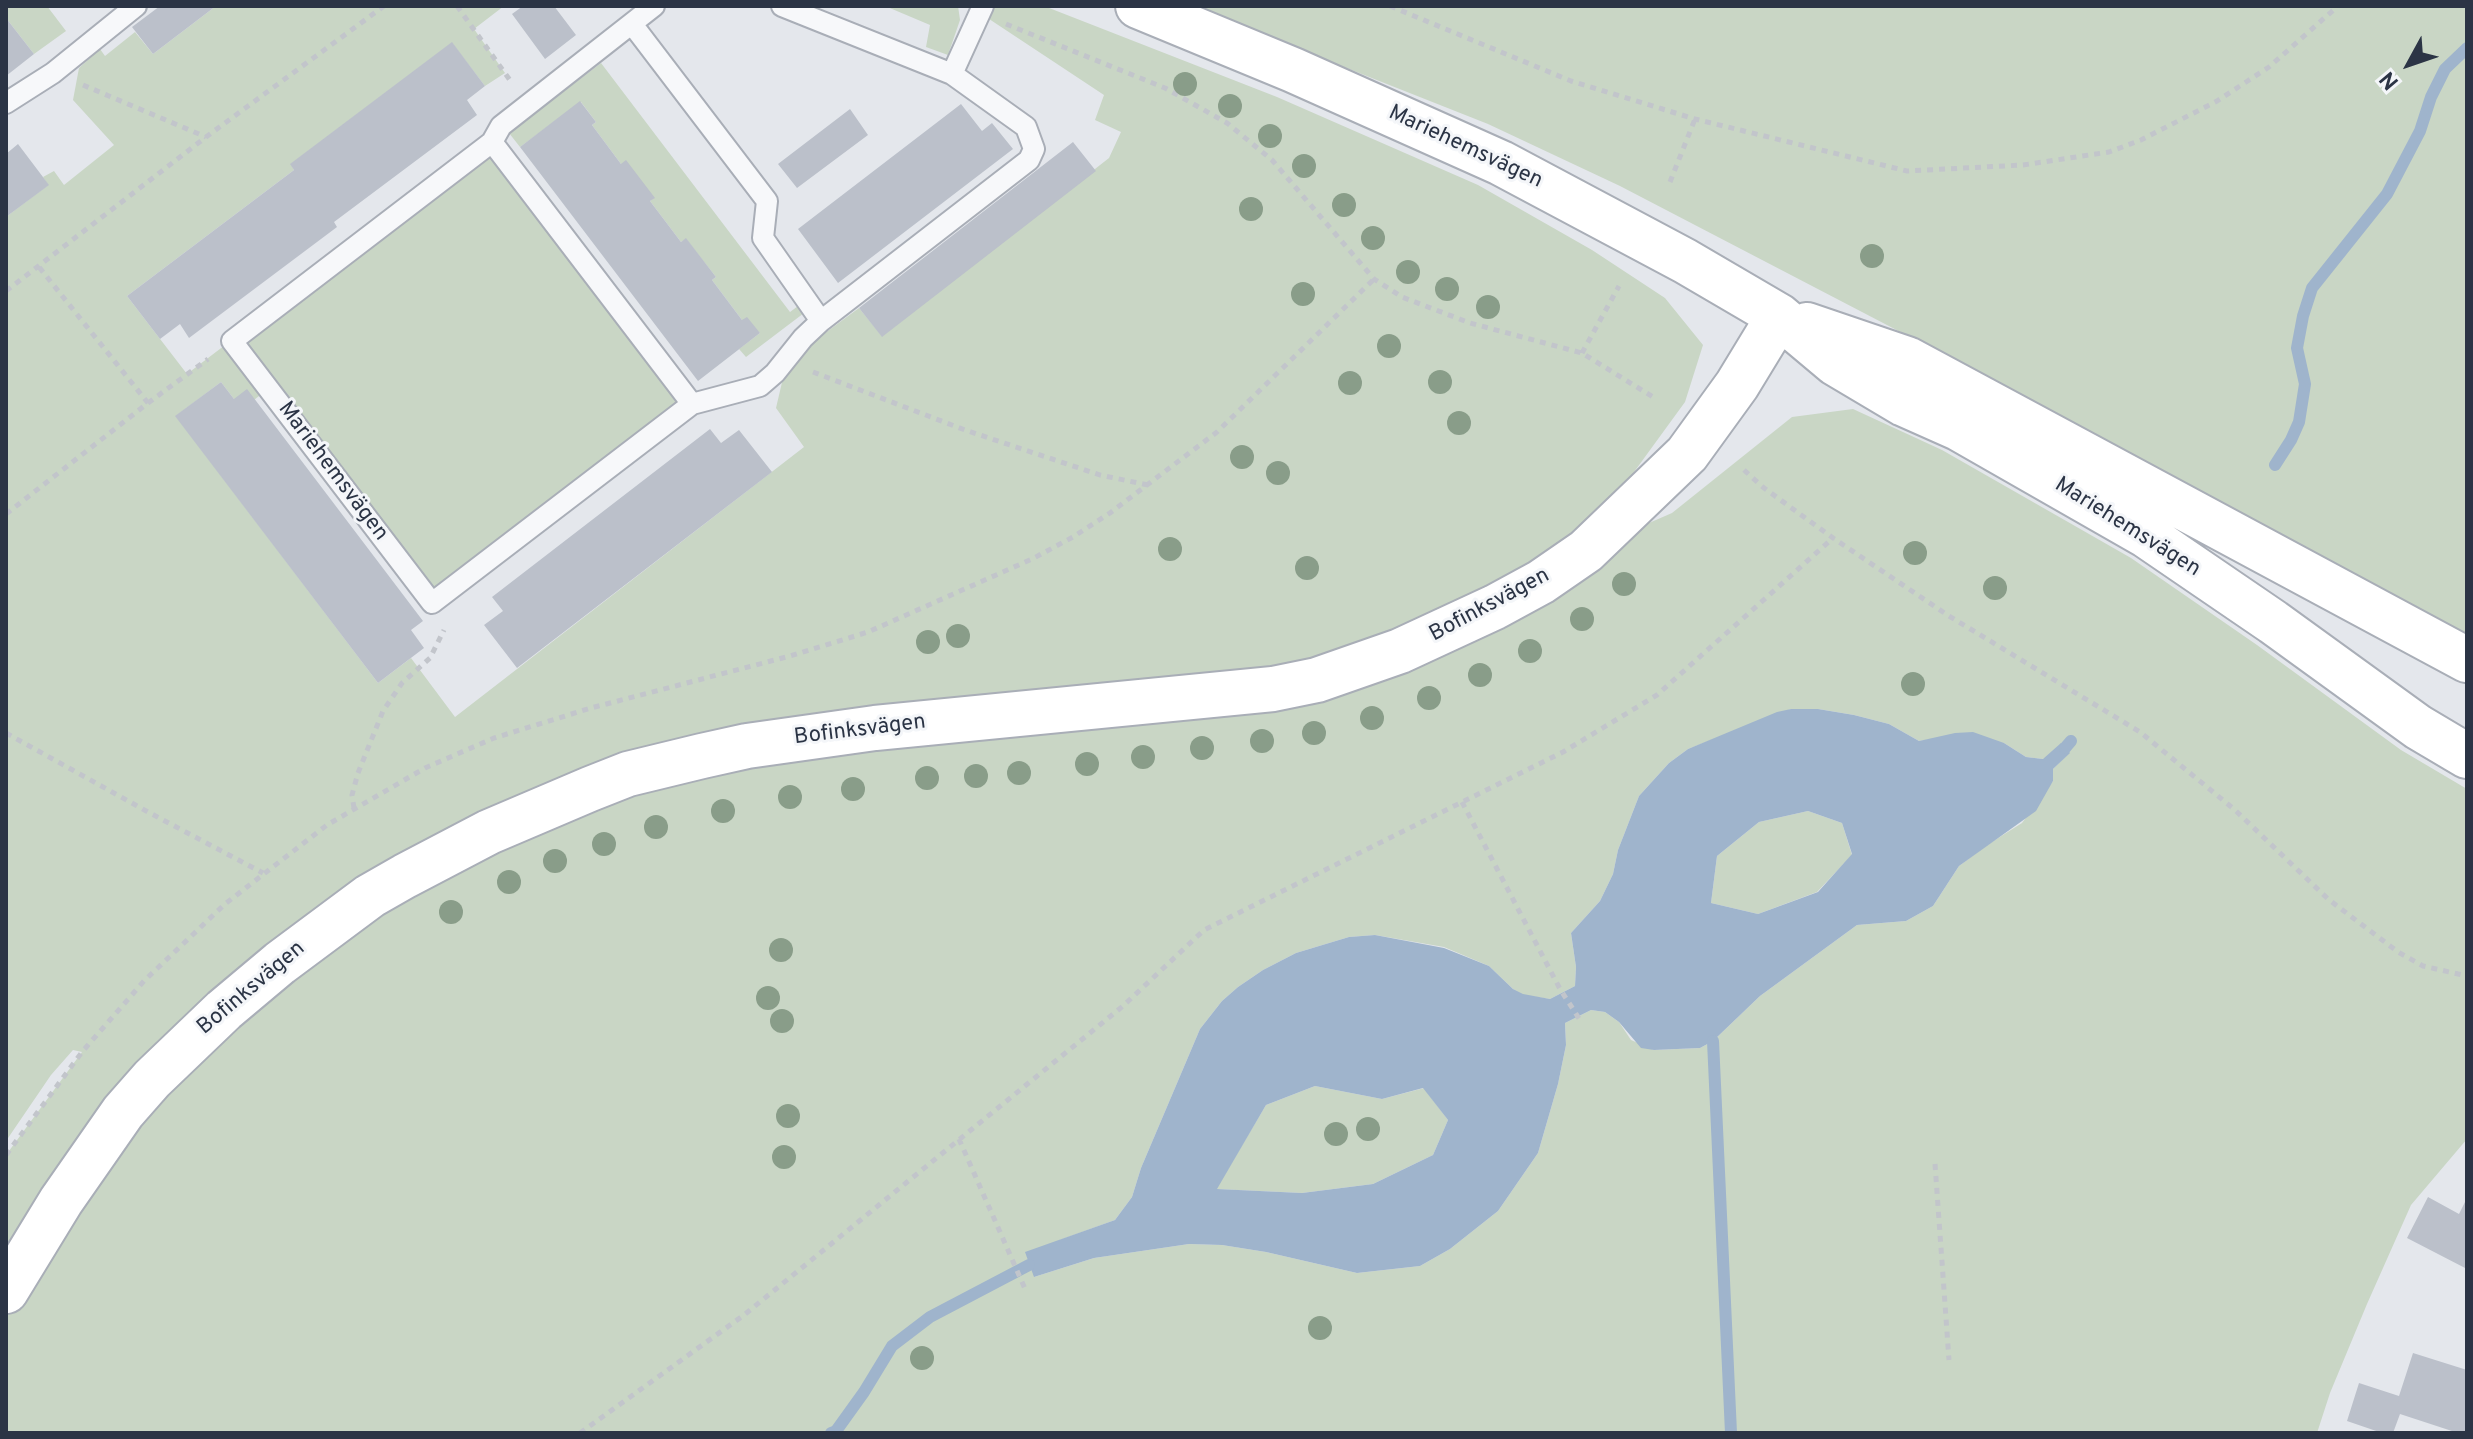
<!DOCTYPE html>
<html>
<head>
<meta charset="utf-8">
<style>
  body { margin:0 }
  #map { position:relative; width:2473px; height:1439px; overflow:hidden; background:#e4e7ec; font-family:Overpass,sans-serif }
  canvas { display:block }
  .frame { position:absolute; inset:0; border:8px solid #2b3445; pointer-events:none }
  .north { position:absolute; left:2369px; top:24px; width:80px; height:80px; -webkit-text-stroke:6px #f4f6f9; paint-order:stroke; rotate:230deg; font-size:22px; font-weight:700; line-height:32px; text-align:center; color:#2b3445 }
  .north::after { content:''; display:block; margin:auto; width:28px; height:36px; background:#2b3445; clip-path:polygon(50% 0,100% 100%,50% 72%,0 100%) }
</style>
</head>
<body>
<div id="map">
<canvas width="2473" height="1439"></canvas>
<div class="frame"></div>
<div class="north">N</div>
</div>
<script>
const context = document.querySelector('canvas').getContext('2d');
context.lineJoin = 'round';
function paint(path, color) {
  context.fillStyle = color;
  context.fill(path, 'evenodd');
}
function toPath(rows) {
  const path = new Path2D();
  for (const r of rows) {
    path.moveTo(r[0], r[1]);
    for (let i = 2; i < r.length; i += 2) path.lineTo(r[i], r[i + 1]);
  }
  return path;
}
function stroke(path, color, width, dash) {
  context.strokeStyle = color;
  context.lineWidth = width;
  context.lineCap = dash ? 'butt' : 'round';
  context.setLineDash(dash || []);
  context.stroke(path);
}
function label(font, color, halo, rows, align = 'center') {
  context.font = font + ' Overpass,sans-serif';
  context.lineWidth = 6;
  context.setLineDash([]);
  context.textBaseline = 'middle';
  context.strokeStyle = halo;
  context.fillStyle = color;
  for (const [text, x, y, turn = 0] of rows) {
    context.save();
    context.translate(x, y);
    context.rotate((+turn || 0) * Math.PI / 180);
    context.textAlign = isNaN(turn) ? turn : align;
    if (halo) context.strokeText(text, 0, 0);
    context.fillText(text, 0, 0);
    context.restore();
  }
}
const green = toPath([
  [6,6,47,6,66,31,34,54,6,18],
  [216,6,504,6,474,29,505,73,485,86,452,43,291,164,294,170,127,296,187,374,492,142,692,404,432,603,268,389,254,400,234,399,221,382,176,416,378,683,411,658,455,717,804,447,776,408,787,361,859,308,882,336,1109,158,1121,132,1095,120,1104,95,980,13,983,6,1044,6,1277,97,1478,185,1592,250,1665,298,1703,345,1685,402,1634,472,1587,550,1672,513,1792,417,1853,409,1942,450,2131,558,2257,645,2401,750,2467,789,2467,1139,2411,1205,2367,1304,2330,1393,2317,1433,6,1433,6,1155,82,1052,73,1050,51,1075,6,1141,6,217,48,185,43,177,54,171,64,185,114,145,73,100,79,68,100,49,105,56,135,32,153,54],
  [1791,709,1818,709,1854,715,1889,724,1919,741,1933,739,2004,743,2026,757,2043,759,2069,753,2053,769,2053,781,2022,823,1987,845,1959,866,1933,906,1906,921,1857,925,1760,996,1713,1041,1700,1048,1654,1050,1631,1040,1619,1022,1605,1012,1591,1010,1565,1023,1566,1045,1558,1084,1538,1153,1498,1211,1450,1249,1420,1266,1357,1273,1266,1252,1222,1245,1189,1244,1094,1258,1034,1277,1060,1240,1115,1220,1132,1197,1141,1168,1200,1029,1222,1001,1238,987,1263,970,1296,953,1349,937,1375,935,1444,947,1489,966,1513,989,1523,995,1550,999,1575,986,1576,967,1571,933,1600,901,1613,874,1618,850,1639,796,1669,763,1688,749],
  [885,6,958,6,960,20,948,55,926,47,930,25],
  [1198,6,2467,6,2467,635,1983,375,1620,186,1488,124,1301,50],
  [601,63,790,312,802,303,808,310,746,357,739,349,760,333,742,320,712,280,716,277,686,239,681,242,650,201,654,198,621,164,592,125,596,122,581,102,520,147,509,133],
  [1808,811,1842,823,1852,855,1817,892,1758,914,1711,903,1717,856,1759,822],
  [1315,1086,1382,1099,1424,1088,1448,1120,1433,1155,1373,1184,1302,1193,1216,1189,1266,1105]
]);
const water = toPath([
  [1791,709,1818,709,1854,715,1889,724,1919,741,1955,733,1973,732,2004,743,2026,757,2043,759,2061,743,2070,753,2053,769,2053,781,2036,811,1959,866,1933,906,1906,921,1857,925,1760,996,1713,1041,1700,1048,1654,1050,1641,1048,1619,1022,1605,1012,1591,1010,1565,1023,1566,1045,1558,1084,1538,1153,1498,1211,1450,1249,1420,1266,1357,1273,1266,1252,1222,1245,1189,1244,1094,1258,1034,1277,1025,1252,1115,1220,1132,1197,1141,1168,1200,1029,1222,1001,1238,987,1263,970,1296,953,1349,937,1375,935,1444,948,1489,966,1513,989,1523,994,1550,999,1575,986,1576,967,1571,933,1600,901,1613,874,1618,850,1639,796,1669,763,1688,749,1777,712],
  [1808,811,1842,823,1852,854,1818,892,1758,914,1711,903,1717,856,1759,822],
  [1315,1086,1382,1099,1423,1088,1448,1120,1433,1155,1373,1184,1302,1193,1217,1189,1266,1105]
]);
const stream = toPath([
  [2275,465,2291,440,2299,422,2305,384,2297,348,2303,316,2312,288,2387,194,2420,131,2431,97,2445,69,2467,48],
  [2065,748,2071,741],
  [1713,1041,1731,1433],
  [831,1433,836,1431,864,1392,892,1346,930,1317,1029,1265]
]);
const building = toPath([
  [160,6,216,6,153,54,132,27],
  [523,6,554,6,576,35,545,59,512,14],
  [6,18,34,54,6,76],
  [452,42,485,86,467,100,477,115,334,222,337,227,189,338,180,324,160,339,127,296,294,170,290,164],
  [580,101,596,122,592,125,621,164,626,160,655,198,650,201,681,242,686,238,716,277,712,280,742,320,747,317,760,333,698,381,520,147],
  [961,104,982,131,992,123,1013,149,838,283,798,229],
  [850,109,868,135,797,188,778,164],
  [1073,142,1096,171,882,337,859,308],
  [18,144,49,185,6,217,6,154],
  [221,382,234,399,247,389,423,621,411,630,424,648,378,683,175,416],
  [710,429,721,443,739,430,772,472,517,668,484,625,503,611,492,597],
  [2428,1197,2459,1214,2467,1198,2467,1269,2407,1238],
  [2413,1353,2467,1370,2467,1433,2458,1433,2400,1414,2393,1433,2382,1433,2347,1421,2359,1383,2399,1396]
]);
const path = toPath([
  [457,6,512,83],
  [1390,6,1571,81,1695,119,1907,171,2023,165,2109,152,2141,140,2217,101,2269,67,2338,6],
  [1006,24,1165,88,1227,123,1272,160,1374,279,1402,297,1470,323,1582,353,1653,397],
  [83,85,206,137],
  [1670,182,1695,119],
  [6,291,206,137,384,6],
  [1582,353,1619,286],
  [813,372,965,430,1100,475,1148,485],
  [148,403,208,359],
  [1744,470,1764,488,1833,538,1949,616,2140,732,2235,810,2328,899,2398,952,2423,966,2467,976],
  [6,514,148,403,39,267],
  [6,733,148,812,263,873],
  [1462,802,1560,989,1580,1020],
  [354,808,352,795,358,773,383,711,402,683,430,658,444,630],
  [959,1139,1026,1291],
  [6,1155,82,1052,144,981,225,904,327,825,425,768,494,738,591,708,790,656,868,632,1032,559,1073,537,1110,513,1217,432,1374,279],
  [1935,1164,1949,1360],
  [580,1433,744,1315,1123,1006,1204,930,1563,752,1657,695,1833,538]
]);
const lane = toPath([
  [654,6,501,126,492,142,232,341,432,603,692,404,760,386,775,373,803,338,821,321,1029,160,1034,149,1026,127,952,74],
  [782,6,952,74,983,6],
  [632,24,767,201,763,238,821,321],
  [6,103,53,73,136,6],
  [492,142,692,404]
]);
const secondary = toPath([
  [1138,6,1293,70,1501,163,1685,261,1779,316,1835,363,1904,404,1958,428,2147,536,2273,622,2418,727,2467,756],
  [1807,325,1907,359,2467,660],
  [6,1291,61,1201,123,1112,152,1079,224,1010,280,963,370,896,405,876,489,832,590,789,628,774,702,756,747,746,875,728,1273,689,1317,680,1400,651,1495,607,1541,582,1586,551,1687,454,1737,385,1779,316]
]);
const trees = [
  [1185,84],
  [1230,106],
  [1270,136],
  [1304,166],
  [1344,205],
  [1251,209],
  [1373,238],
  [1872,256],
  [1408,272],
  [1447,289],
  [1303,294],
  [1488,307],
  [1389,346],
  [1440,382],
  [1350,383],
  [1459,423],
  [1242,457],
  [1278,473],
  [1170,549],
  [1915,553],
  [1307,568],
  [1624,584],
  [1995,588],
  [1582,619],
  [958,636],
  [928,642],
  [1530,651],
  [1480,675],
  [1913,684],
  [1429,698],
  [1372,718],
  [1314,733],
  [1262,741],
  [1202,748],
  [1143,757],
  [1087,764],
  [1019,773],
  [976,776],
  [927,778],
  [853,789],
  [790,797],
  [723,811],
  [656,827],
  [604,844],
  [555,861],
  [509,882],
  [451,912],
  [781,950],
  [768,998],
  [782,1021],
  [788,1116],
  [1368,1129],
  [1336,1134],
  [784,1157],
  [1320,1328],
  [922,1358]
];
const streetNames = [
  ["Mariehemsvägen",1465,148,25],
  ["Mariehemsvägen",332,472,53],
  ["Mariehemsvägen",2127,528,32],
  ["Bofinksvägen",1490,606,-28],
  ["Bofinksvägen",860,731,-7],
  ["Bofinksvägen",252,989,-40]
];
paint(green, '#c9d6c5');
paint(water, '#9fb4cc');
stroke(stream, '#9fb4cc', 12);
paint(building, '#bbc0ca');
stroke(lane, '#a9aeb7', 24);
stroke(secondary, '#a9aeb7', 48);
stroke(path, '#c2c5cb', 5, [6, 6]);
stroke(lane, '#f7f8fa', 20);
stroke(secondary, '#fff', 44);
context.fillStyle = '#899d89';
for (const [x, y] of trees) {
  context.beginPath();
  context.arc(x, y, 12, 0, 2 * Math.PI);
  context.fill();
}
label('22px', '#2b3445', '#f4f6f9', streetNames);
</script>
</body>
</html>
